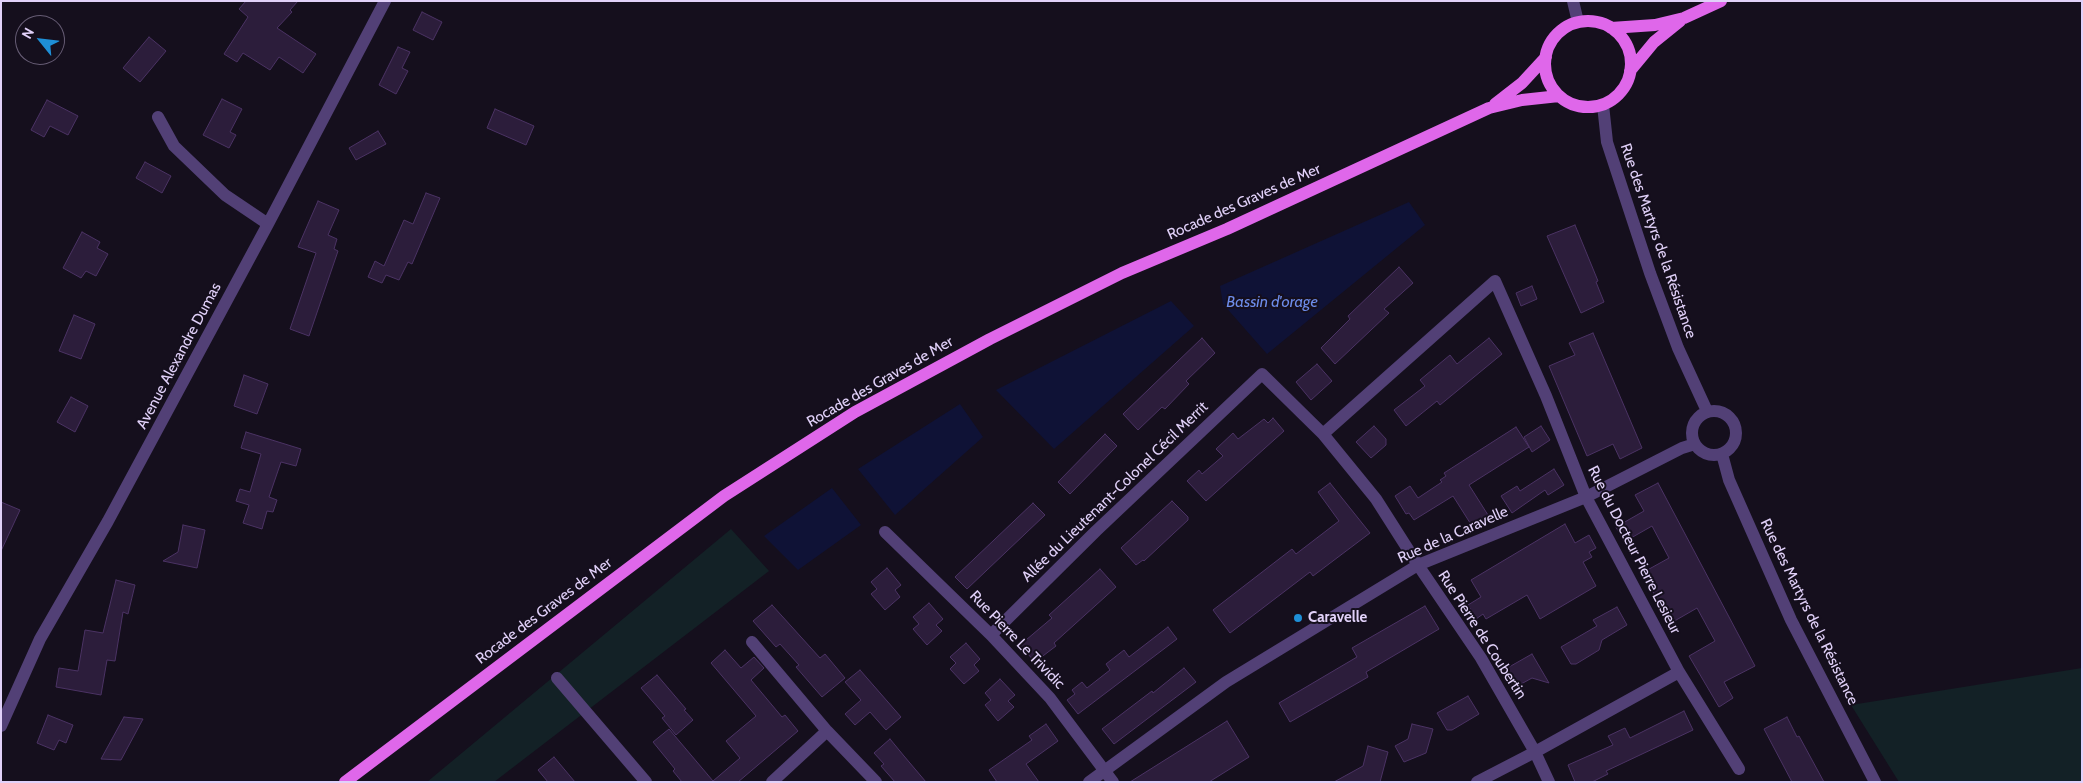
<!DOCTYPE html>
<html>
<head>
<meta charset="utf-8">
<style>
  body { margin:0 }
  #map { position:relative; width:2083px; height:783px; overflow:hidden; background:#150f1d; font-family:Cabin,sans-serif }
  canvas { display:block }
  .frame { position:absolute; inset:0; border:2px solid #e1d1f9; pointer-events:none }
  .north { position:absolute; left:15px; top:15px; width:50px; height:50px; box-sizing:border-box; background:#150f1d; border:1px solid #675d75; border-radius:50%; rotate:299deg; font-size:14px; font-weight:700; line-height:20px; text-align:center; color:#e1d1f9 }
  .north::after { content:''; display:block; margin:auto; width:18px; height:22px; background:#1e8fd7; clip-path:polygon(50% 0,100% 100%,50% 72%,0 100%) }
</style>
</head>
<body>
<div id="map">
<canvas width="2083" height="783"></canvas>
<div class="frame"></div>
<div class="north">N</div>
</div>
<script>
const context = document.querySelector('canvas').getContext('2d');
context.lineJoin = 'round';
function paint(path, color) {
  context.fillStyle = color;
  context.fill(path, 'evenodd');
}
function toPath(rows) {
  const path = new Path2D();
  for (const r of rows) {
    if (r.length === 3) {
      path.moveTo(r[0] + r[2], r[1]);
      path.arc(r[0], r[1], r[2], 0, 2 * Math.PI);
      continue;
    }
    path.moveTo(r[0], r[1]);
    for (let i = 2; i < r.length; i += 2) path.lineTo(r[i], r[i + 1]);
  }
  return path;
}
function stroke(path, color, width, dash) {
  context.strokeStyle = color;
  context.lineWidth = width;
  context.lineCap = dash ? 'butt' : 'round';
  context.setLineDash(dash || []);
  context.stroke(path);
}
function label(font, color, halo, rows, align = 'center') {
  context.font = font + ' Cabin,sans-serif';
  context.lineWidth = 4;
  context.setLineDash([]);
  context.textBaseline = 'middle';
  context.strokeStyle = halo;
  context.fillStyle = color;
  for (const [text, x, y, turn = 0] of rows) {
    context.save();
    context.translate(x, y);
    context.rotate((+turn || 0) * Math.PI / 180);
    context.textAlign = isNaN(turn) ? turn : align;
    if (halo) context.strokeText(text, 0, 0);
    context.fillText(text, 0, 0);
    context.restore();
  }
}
const green = toPath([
  [731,529,769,571,494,782,427,782],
  [2082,668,2082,782,1899,782,1851,705]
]);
const water = toPath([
  [1409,202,1425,225,1267,354,1223,304,1220,286],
  [1171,301,1194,326,1054,449,996,390],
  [960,404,983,437,895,515,858,469],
  [832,488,861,525,798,570,764,536]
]);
const building = toPath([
  [246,1,298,1,290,10,292,12,277,28,316,54,303,73,279,57,270,70,243,53,237,62,224,54,248,17,239,9,246,1],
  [422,12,442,22,433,40,413,30,422,12],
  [149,37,166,51,140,82,123,68,149,37],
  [398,47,410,52,402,68,408,71,396,94,379,85,398,47],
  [222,99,242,109,230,132,236,135,229,148,203,135,222,99],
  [47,100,78,116,68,135,50,126,44,137,31,130,47,100],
  [495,109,534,126,526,145,487,128,495,109],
  [378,131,386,144,356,160,349,148,378,131],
  [145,162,171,176,162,193,136,178,145,162],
  [426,193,440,198,412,264,408,262,399,280,386,275,382,283,368,277,375,261,384,266,404,220,413,224,426,193],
  [318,201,339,210,328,235,337,239,334,249,338,251,309,336,290,329,316,253,298,247,318,201],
  [1575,225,1598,281,1596,282,1604,302,1581,313,1547,236,1575,225],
  [82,232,100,242,97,248,108,254,96,276,86,271,81,278,63,268,82,232],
  [1399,267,1413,283,1384,309,1389,313,1335,364,1321,348,1350,319,1348,316,1399,267],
  [1532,286,1537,299,1521,306,1516,293,1532,286],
  [74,315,95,324,81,359,59,351,74,315],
  [1593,333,1642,448,1620,459,1613,444,1587,456,1549,366,1575,355,1569,343,1593,333],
  [1202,338,1215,353,1186,381,1189,384,1165,409,1162,407,1138,430,1123,414,1202,338],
  [1489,338,1502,354,1440,405,1437,401,1406,426,1394,410,1425,386,1420,380,1450,355,1457,364,1489,338],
  [1317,364,1332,381,1311,400,1296,382,1317,364],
  [244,375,268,384,257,414,234,406,244,375],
  [71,397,88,406,75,432,57,422,71,397],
  [1273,418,1284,431,1206,501,1187,481,1199,470,1202,474,1223,456,1216,449,1233,433,1238,439,1264,419,1268,423,1273,418],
  [1374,426,1386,439,1386,445,1371,458,1356,442,1374,426],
  [1541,426,1550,440,1532,452,1524,437,1541,426],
  [1516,427,1529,447,1469,485,1488,515,1472,526,1453,496,1414,520,1409,513,1406,514,1395,496,1410,486,1418,498,1442,482,1440,480,1446,476,1444,473,1516,427],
  [246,432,301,449,296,466,281,462,269,497,277,500,273,512,267,511,262,529,243,523,249,505,236,501,240,489,250,492,261,454,241,448,246,432],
  [1105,434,1117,446,1070,494,1058,482,1105,434],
  [1554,469,1564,485,1548,495,1545,490,1512,513,1501,496,1517,486,1520,491,1554,469],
  [1330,483,1370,533,1313,576,1310,572,1230,633,1213,610,1292,549,1296,554,1339,521,1318,492,1330,483],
  [1658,483,1755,666,1724,682,1733,698,1719,707,1689,656,1715,641,1697,608,1671,623,1642,573,1669,558,1652,526,1624,542,1616,527,1644,511,1635,495,1658,483],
  [1172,501,1188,517,1188,520,1144,561,1143,560,1136,565,1121,548,1172,501],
  [1,502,20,510,1,551,1,502],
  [1033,503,1045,515,967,589,955,577,1033,503],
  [1565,524,1575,543,1589,535,1596,548,1589,552,1592,557,1583,562,1596,586,1540,619,1527,595,1486,619,1483,614,1476,619,1468,605,1481,597,1471,580,1565,524],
  [183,525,205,530,197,568,163,561,178,552,183,525],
  [887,568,901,585,895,590,900,597,885,610,871,594,877,589,871,582,887,568],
  [1100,569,1116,587,1054,643,1056,646,1035,662,1020,645,1052,618,1049,615,1100,569],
  [116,580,135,585,128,614,123,612,115,661,107,660,101,695,56,687,59,668,78,671,85,630,103,633,116,580],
  [929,603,943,619,936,625,942,631,927,645,913,629,919,624,913,617,929,603],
  [772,605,820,658,825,654,845,678,822,697,796,667,799,665,780,644,776,647,753,621,772,605],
  [1425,606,1439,629,1366,672,1368,677,1290,722,1279,703,1357,657,1352,648,1425,606],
  [1617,607,1627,625,1602,640,1599,650,1576,664,1571,664,1561,647,1597,626,1593,620,1617,607],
  [1168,627,1177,639,1078,714,1067,700,1075,694,1072,690,1082,682,1087,688,1110,670,1106,664,1124,650,1129,657,1168,627],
  [966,643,980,659,974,665,979,671,964,684,950,669,956,663,950,657,966,643],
  [725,650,741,668,754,657,764,668,751,680,782,717,785,715,798,731,738,782,682,782,673,771,675,769,653,742,669,729,713,781,740,758,726,741,756,716,711,663,725,650],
  [1532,654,1549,683,1532,678,1512,689,1502,671,1532,654],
  [1184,668,1196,682,1114,744,1102,729,1152,691,1153,693,1184,668],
  [860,670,901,717,886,730,870,712,855,725,845,714,861,700,845,682,860,670],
  [657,675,686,709,684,710,693,720,676,735,662,718,665,716,641,688,657,675],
  [1000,679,1015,695,1008,701,1014,707,998,721,985,705,991,700,985,693,1000,679],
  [1468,696,1479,714,1452,730,1447,730,1437,713,1468,696],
  [1684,711,1693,730,1606,771,1608,774,1592,782,1575,782,1568,765,1613,745,1608,736,1625,728,1630,738,1684,711],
  [48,715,73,725,66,743,59,740,54,750,37,743,48,715],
  [124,717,143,719,121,760,101,759,124,717],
  [1787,717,1797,737,1799,736,1824,782,1792,782,1764,729,1787,717],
  [1227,721,1249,757,1209,782,1130,782,1227,721],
  [1046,724,1058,741,1026,764,1039,782,997,782,989,770,1032,740,1029,736,1046,724],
  [1412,724,1433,729,1426,753,1404,762,1395,746,1408,739,1412,724],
  [890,739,904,756,926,782,895,782,881,766,884,764,874,753,890,739],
  [1368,746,1388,752,1380,782,1334,782,1363,766,1368,746],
  [554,757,575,782,548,782,538,770,554,757]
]);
const minor = toPath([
  [1573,1,1578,22],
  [1603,105,1607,142,1650,273,1678,348,1707,411],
  [158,117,174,146,225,195,268,224],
  [1714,433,22],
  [1323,434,1495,281,1546,396,1586,497,1679,672,1739,769],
  [1722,454,1729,480,1791,620,1875,782],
  [885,532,991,635,1050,698,1113,782],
  [991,635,1096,531,1262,374,1323,434,1376,499,1418,565,1481,658,1535,752,1549,782],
  [752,642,827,731,772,782],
  [557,678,646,782],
  [1,726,40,639,108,521,268,224,385,1],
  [827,731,876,782],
  [1089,782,1226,682,1418,565,1586,497,1682,448,1695,444],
  [1477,782,1535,752,1679,672]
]);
const major = toPath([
  [1588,64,43],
  [1611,28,1655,25,1684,18,1721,1],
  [1630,71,1654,42,1680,21],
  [1495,104,1522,83,1546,57],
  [345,782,724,496,855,412,990,339,1122,273,1227,229,1489,108,1522,100,1559,96]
]);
const markers = [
  [1298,618,5,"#1e8fd7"]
];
const streetNames = [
  ["Rocade des Graves de Mer",1244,202,-24],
  ["Rue des Martyrs de la Résistance",1658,241,71],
  ["Avenue Alexandre Dumas",179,356,-62],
  ["Rocade des Graves de Mer",880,382,-30],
  ["Allée du Lieutenant-Colonel Cécil Merrit",1115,492,-44],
  ["Rue de la Caravelle",1453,535,-24],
  ["Rue du Docteur Pierre Lesieur",1634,550,63],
  ["Rocade des Graves de Mer",544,611,-37],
  ["Rue des Martyrs de la Résistance",1809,612,64],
  ["Rue Pierre de Coubertin",1482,635,57],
  ["Rue Pierre Le Trividic",1017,640,46]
];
const poiNames = [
  ["Caravelle",1308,618]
];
const waterNames = [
  ["Bassin d'orage",1272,302]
];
paint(green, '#132126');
paint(water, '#0f1236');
paint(building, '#2c1d3b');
stroke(building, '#4b3364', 1);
stroke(minor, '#524076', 12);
stroke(major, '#df67ea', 12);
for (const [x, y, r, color] of markers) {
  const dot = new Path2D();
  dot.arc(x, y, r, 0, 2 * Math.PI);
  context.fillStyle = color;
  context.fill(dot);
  stroke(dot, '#150f1d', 2);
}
label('15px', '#e1d1f9', '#150f1d', streetNames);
label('bold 15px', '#e1d1f9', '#150f1d', poiNames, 'left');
label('italic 16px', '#6d8cea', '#150f1d', waterNames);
</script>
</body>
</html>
